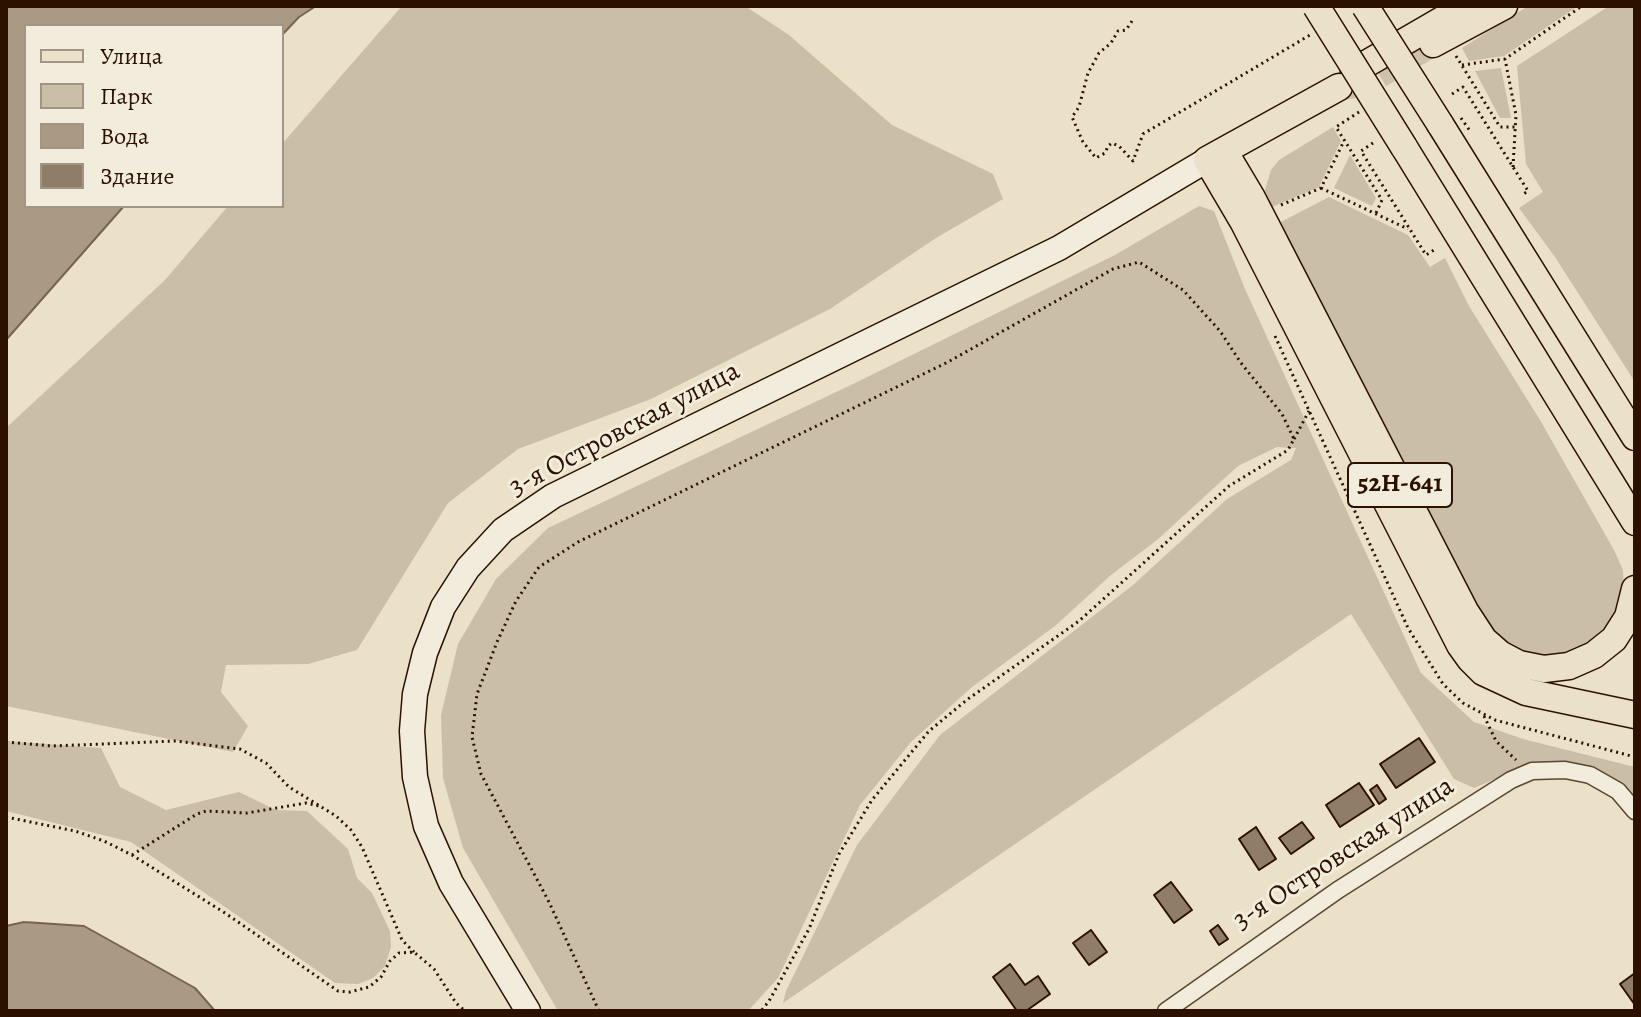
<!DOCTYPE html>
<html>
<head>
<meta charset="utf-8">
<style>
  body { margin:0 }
  #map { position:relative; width:1641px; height:1017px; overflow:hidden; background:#eae1c8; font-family:Alegreya,serif }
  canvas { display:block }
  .frame { position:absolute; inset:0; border:8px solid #2d1100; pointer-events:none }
  .legend { position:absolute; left:24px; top:24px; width:260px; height:184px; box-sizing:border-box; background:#f1ecdb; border:2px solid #a39483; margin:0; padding:10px 14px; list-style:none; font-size:24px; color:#2d1100 }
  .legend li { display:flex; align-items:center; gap:16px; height:40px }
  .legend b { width:40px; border:2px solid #a39483 }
</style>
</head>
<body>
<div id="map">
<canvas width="1641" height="1017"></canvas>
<div class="frame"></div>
<ul class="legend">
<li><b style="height:10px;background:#eae1c8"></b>Улица</li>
<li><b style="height:22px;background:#cabea6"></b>Парк</li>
<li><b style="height:22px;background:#aa9a84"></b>Вода</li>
<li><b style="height:22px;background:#8f7d68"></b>Здание</li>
</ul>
</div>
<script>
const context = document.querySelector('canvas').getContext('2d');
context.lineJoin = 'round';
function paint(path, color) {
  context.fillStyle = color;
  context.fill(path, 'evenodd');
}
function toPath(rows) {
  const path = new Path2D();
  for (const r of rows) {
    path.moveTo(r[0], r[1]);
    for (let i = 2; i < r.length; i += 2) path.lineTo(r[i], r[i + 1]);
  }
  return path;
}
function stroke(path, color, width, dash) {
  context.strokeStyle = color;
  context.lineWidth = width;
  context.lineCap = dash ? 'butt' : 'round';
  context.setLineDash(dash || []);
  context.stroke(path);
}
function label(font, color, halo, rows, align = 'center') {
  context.font = font + ' Alegreya,serif';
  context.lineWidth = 6;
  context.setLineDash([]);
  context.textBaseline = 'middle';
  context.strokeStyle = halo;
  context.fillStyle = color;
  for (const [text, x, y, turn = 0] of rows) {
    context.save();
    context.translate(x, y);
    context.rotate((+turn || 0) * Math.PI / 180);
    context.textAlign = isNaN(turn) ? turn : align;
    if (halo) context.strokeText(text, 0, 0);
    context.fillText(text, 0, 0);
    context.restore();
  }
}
const green = toPath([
  [402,6,745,6,789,35,892,125,993,174,1003,199,936,238,830,309,651,399,518,449,448,503,357,650,308,664,226,665,221,692,248,726,233,752,6,706,6,428,165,280,228,206,282,206,282,144],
  [1528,6,1578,6,1504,56,1469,61,1462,48],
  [1609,6,1635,7,1635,382,1555,257,1519,208,1543,192,1526,164,1517,66],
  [1501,68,1511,118,1500,118,1475,71],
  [1333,127,1341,141,1319,187,1272,207,1265,190,1271,170,1279,160],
  [1350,155,1376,198,1372,206,1334,188],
  [1329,197,1408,235,1430,267,1445,258,1469,306,1540,420,1614,550,1623,570,1624,589,1619,611,1608,630,1592,644,1557,658,1519,654,1487,630,1302,270,1281,222],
  [1199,206,1214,211,1245,289,1421,673,1474,722,1523,739,1635,767,1635,812,1601,771,1534,762,1474,788,1454,779,1351,614,783,1003,786,991,857,845,940,735,1133,585,1227,499,1291,460,1296,448,1277,447,1238,466,1157,540,1111,575,1055,626,972,687,911,742,860,805,778,978,748,1011,558,1011,463,848,443,778,441,715,458,644,496,579,548,528,851,385,1115,255],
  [6,741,101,748,120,787,166,810,239,792,276,810,307,811,348,849,357,878,372,893,390,931,391,947,385,966,373,978,358,984,335,983,131,842,6,811]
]);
const water = toPath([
  [6,6,316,6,299,17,282,35,282,26,26,26,26,206,124,206,6,340,6,6],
  [24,922,84,926,195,988,215,1011,6,1011,6,926,24,922]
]);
const building = toPath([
  [1419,738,1435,762,1396,788,1380,764,1419,738],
  [1359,783,1374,805,1340,827,1326,805,1359,783],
  [1377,785,1386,799,1379,804,1370,790,1377,785],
  [1302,822,1314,838,1291,854,1279,838,1302,822],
  [1256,827,1276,859,1259,870,1239,839,1256,827],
  [1171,882,1192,910,1174,923,1154,895,1171,882],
  [1218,925,1228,939,1219,945,1210,931,1218,925],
  [1091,930,1107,952,1089,965,1073,943,1091,930],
  [1010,964,1025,985,1038,976,1050,994,1026,1011,1017,1011,993,977,1010,964],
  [1635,973,1635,1005,1620,984,1635,973]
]);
const primaryTunnel = toPath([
  [1343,87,1364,84,1432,44]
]);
const path = toPath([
  [1132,21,1126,30,1118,31,1111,43,1099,53,1088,73,1079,107,1072,117,1083,142,1096,158,1105,153,1108,146,1112,143,1119,146,1133,161,1143,134,1310,35],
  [1456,56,1500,127,1516,127],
  [1462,65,1505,59],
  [1452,94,1463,87,1528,191,1522,195],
  [1359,112,1336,127,1382,200,1376,213],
  [1373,143,1361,151,1426,255,1434,250],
  [1513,167,1516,115,1505,59,1582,6],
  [1321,188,1408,229],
  [1281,205,1321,188,1344,141],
  [1275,336,1408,628,1443,684,1463,703,1495,720,1635,757],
  [1294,439,1309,411],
  [1484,716,1496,741,1516,760],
  [6,742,52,746,176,741,240,749,266,763,289,787,336,816,351,830,362,847,402,940,414,952],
  [6,817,75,831,104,841,132,855,225,913,338,991,350,992,369,987,381,977,390,961,399,953,414,952,434,969,456,1003,465,1011],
  [132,855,197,814,206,811,247,813,306,803,319,806],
  [599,1011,549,902,481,774,472,737,477,694,497,642,516,601,539,567,578,542,948,362,1113,269,1139,262,1183,290,1220,331,1241,363,1282,414,1294,439,1288,450,1229,486,1079,621,968,699,929,731,872,800,839,854,809,929,769,1001,761,1011]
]);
const minor = toPath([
  [1166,1011,1338,890,1511,780,1532,771,1565,770,1590,775,1618,791,1635,811]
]);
const secondary = toPath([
  [528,1011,451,883,426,826,415,777,412,731,415,694,425,653,443,607,468,568,503,530,553,496,1059,248,1207,160]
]);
const primary = toPath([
  [1433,44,1504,6],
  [1354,71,1466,6],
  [1339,87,1207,160,1244,223,1460,645,1470,659,1483,672,1526,692,1635,715],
  [1440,124,1635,437],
  [1404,147,1635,522],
  [1224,151,1252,198,1465,611,1484,640,1500,654,1519,664,1544,669,1569,666,1594,655,1614,639,1628,617,1635,589]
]);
const pathBridge = toPath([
  [1461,118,1470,131]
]);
const primaryBridge = toPath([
  [1316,6,1404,147],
  [1365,6,1440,124]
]);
const shields = [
  [1400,485,104]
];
const shieldNames = [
  ["52Н-641",1400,485]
];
const streetNames = [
  ["3-я Островская улица",625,430,-28],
  ["3-я Островская улица",1344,854,-33]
];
paint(green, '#cabea6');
paint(water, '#aa9a84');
stroke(water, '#78634f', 2);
paint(building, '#8f7d68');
stroke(building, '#2d1100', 2);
stroke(primaryTunnel, '#cec2aa', 26, [26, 13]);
stroke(minor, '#5c4532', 19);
stroke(secondary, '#2d1100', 27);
stroke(primary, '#2d1100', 29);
stroke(path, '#2d1100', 3, [2, 4]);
stroke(minor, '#f1ecdb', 16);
stroke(secondary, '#f1ecdb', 24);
stroke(primary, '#eae1c8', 26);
stroke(primaryBridge, '#2d1100', 29, []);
stroke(pathBridge, '#2d1100', 3, [2, 4]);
stroke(primaryBridge, '#eae1c8', 26);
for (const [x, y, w] of shields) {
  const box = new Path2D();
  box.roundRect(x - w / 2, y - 22, w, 44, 6);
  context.fillStyle = '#f1ecdb';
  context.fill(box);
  stroke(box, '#2d1100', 2);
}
label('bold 26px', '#2d1100', null, shieldNames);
label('28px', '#2d1100', '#f1ecdb', streetNames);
</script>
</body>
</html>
